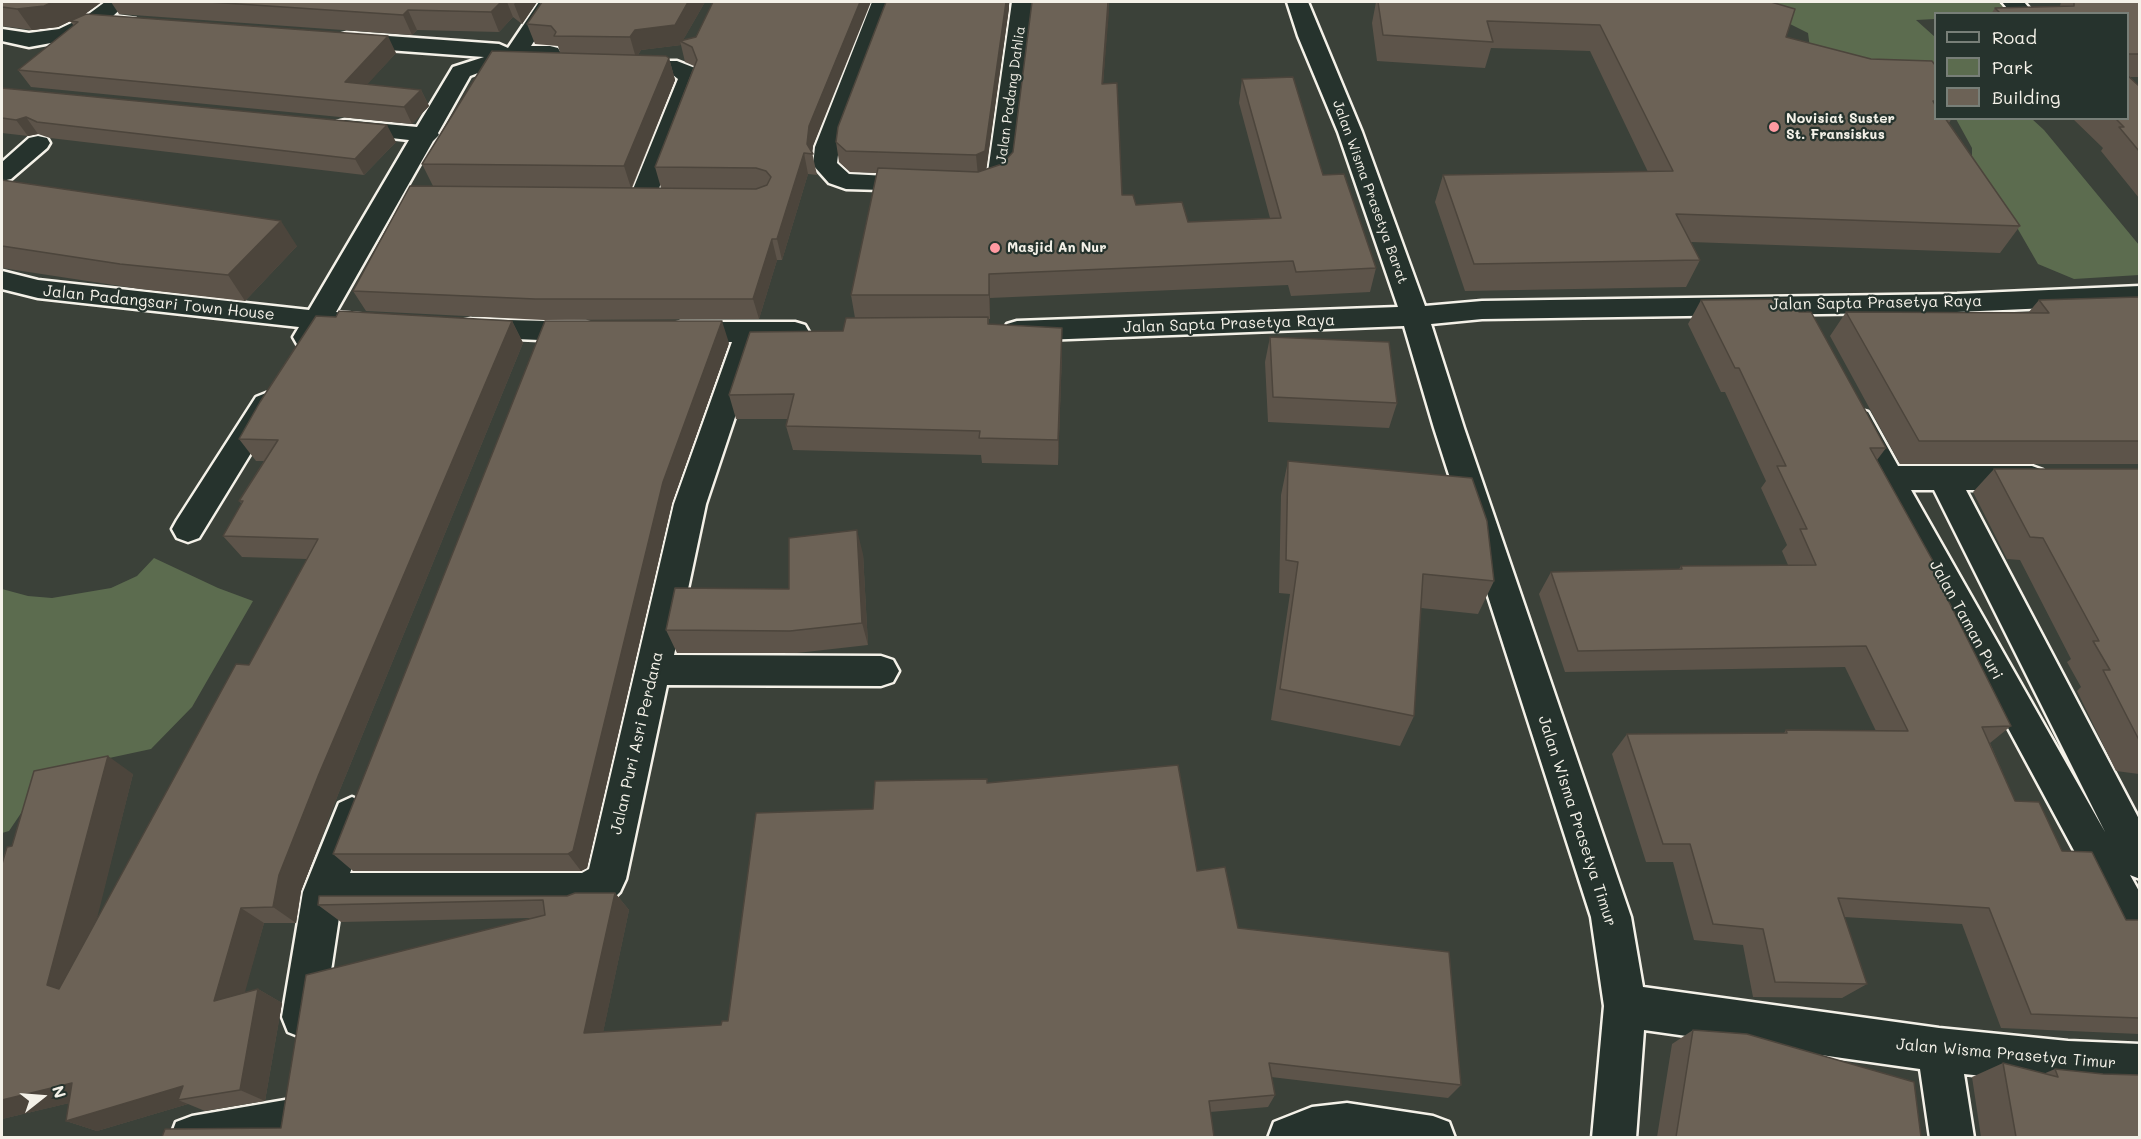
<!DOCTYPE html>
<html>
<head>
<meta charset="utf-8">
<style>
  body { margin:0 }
  #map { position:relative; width:2141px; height:1139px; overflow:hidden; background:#3b4139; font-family:Mali,sans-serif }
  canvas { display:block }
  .frame { position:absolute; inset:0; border:3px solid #f4f1e8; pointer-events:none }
  .legend { position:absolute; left:1934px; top:12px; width:195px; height:108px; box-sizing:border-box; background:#26332d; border:2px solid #787f78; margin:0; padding:8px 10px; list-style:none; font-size:18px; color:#f4f1e8 }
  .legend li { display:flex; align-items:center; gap:12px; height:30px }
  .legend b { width:30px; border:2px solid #787f78 }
  .north { position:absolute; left:12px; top:1067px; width:60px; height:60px; -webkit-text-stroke:4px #26332d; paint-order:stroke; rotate:73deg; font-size:16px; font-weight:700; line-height:24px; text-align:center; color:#f4f1e8 }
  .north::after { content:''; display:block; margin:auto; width:21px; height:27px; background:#f4f1e8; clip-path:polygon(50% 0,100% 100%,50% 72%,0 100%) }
</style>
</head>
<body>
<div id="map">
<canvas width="2141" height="1139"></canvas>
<div class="frame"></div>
<ul class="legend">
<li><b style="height:8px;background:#26332d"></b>Road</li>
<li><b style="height:16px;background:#5c6c4f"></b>Park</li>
<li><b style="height:16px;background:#6c6256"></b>Building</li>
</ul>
<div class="north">N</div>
</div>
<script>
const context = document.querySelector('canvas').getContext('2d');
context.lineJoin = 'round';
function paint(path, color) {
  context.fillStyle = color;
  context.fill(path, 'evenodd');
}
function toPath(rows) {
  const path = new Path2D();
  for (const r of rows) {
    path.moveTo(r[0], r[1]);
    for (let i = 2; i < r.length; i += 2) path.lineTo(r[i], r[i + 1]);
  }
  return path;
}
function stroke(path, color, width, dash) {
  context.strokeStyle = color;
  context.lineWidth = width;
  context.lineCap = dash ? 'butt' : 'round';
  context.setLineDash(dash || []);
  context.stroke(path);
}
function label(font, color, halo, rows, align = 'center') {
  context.font = font + ' Mali,sans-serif';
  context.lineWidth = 4.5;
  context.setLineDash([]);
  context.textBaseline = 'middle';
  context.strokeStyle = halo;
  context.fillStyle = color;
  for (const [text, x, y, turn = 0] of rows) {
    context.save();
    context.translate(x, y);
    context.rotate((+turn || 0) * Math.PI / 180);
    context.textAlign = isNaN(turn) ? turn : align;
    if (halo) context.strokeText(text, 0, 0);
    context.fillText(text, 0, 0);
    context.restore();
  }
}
const green = toPath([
  [1753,2,2025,2,2023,13,1936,14,1935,19,1916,20,1935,37,1935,90,1810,48,1808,33,1770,14],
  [1956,119,2032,119,2044,130,2139,245,2139,275,2074,279,2038,264,2004,205,1972,163,1972,148],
  [154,558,218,588,253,601,192,707,151,749,72,766,44,779,9,831,2,833,2,589,28,596,52,598,111,588,137,576]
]);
const street = toPath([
  [105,2,128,2,113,16,136,19,139,24,136,29,128,30,97,28,73,39,29,47,2,41,2,29,29,33,59,29,86,16,105,2],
  [539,2,560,2,531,46,550,46,558,48,561,53,558,58,550,60,535,59,542,65,539,70,531,72,486,70,470,76,438,133,439,135,433,141,336,312,367,315,371,322,367,329,357,331,325,330,317,344,307,347,297,344,293,337,299,327,38,298,2,289,2,271,38,280,309,310,409,140,337,132,333,127,337,122,345,120,417,127,453,67,484,57,347,47,339,45,336,40,339,35,347,33,499,44,508,48,539,2],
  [872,2,894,2,839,147,837,163,849,174,927,178,930,183,927,188,918,191,846,189,829,183,813,165,815,147,872,2],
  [1012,2,1034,2,1012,175,995,190,970,193,961,190,958,185,961,180,980,177,988,172,1012,2],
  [1287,2,1308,2,1362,132,1425,306,1482,301,1957,294,2140,286,2140,304,1957,312,1482,319,1431,324,1464,428,1631,917,1643,987,1939,1028,2068,1041,2140,1044,2140,1088,2068,1085,1964,1074,1974,1138,1930,1138,1920,1069,1644,1030,1636,1138,1592,1138,1604,1006,1591,917,1434,428,1404,326,1017,341,1007,338,1003,331,1007,324,1017,321,1398,307,1338,132,1298,36,1287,2],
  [2002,2,2024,2,2034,14,2012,14,2002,2],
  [627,61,677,61,695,68,700,79,655,199,651,204,642,207,633,204,629,199,678,79,673,75,619,73,616,68,619,63,627,61],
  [38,136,47,138,50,143,47,148,11,179,2,181,2,162,29,138,38,136],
  [471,319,585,322,595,325,599,332,595,339,585,342,471,337,461,335,457,328,461,321,471,319],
  [681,322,795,322,805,325,809,332,805,339,795,342,760,342,706,504,674,655,881,656,893,660,899,671,893,682,881,686,667,685,626,879,620,892,613,899,582,911,340,911,324,1017,318,1032,303,1038,288,1032,282,1017,303,892,339,803,352,797,365,803,371,815,350,873,582,873,589,869,674,504,732,342,681,342,671,339,667,332,671,325,681,322],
  [266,393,276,397,281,404,199,538,188,542,177,538,172,529,177,520,256,397,266,393],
  [1857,409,1868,412,1898,466,2032,466,2043,470,2048,478,2043,486,2032,490,1966,490,2140,821,2140,879,2130,875,2140,893,2140,953,2126,947,1842,420,1846,412,1857,409],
  [1911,490,1934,490,2105,832,1911,490],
  [285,1100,301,1106,307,1122,301,1138,170,1138,176,1122,192,1116,285,1100],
  [1347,1103,1433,1116,1449,1122,1455,1138,1268,1138,1274,1122,1312,1107,1347,1103]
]);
const wall = toPath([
  [2,2,102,2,85,14,396,53,367,84,421,90,429,106,412,124,31,87,18,70,74,26,70,21,58,27,32,30,2,26],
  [111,2,537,2,522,24,513,17,499,32,417,30,412,35,119,14],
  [542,2,705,2,683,40,813,146,812,152,817,175,808,174,782,260,777,260,759,319,544,320,366,311,353,291,433,186,422,164,560,53,558,46,535,44,527,24],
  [681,45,685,62,694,66,655,167,661,188,632,188,675,80,669,58,638,55,641,50],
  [886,2,1009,2,1009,8,986,169,1002,164,1013,152,1032,2,1109,2,1103,84,1122,195,1136,205,1188,222,1270,218,1239,103,1242,79,1323,175,1376,268,1370,292,1291,296,1288,285,990,298,990,319,989,319,989,325,1062,353,1058,465,982,463,981,455,793,450,786,426,788,419,736,419,729,395,843,331,855,318,851,295,877,173,850,172,839,162,836,142],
  [1376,2,1771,2,1786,37,1871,59,1935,65,1935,118,1952,118,1949,123,2020,226,2000,253,1691,242,1700,260,1686,287,1465,291,1435,202,1443,175,1648,172,1590,51,1491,48,1485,68,1377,61,1372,23],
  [2061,2,2139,2,2139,77,2130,77,2139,86,2139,198,2101,151,2103,148,2072,118,2127,118,2127,14,1991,14,1995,8,2060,6],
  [2,88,396,142,364,175,50,138,38,134,28,136,2,133],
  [2,180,297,246,245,301,140,289,2,268],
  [2139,297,2139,464,1900,464,1830,336,1846,312,2028,313,2039,300],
  [1701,300,1886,448,1877,460,1948,588,1944,592,2011,726,1990,743,2015,801,2062,851,2126,920,2139,920,2139,1034,2001,1028,1962,924,1844,917,1867,984,1842,998,1753,997,1743,945,1694,940,1673,862,1646,862,1612,754,1627,734,1784,733,1786,730,1876,731,1845,667,1565,672,1539,594,1551,572,1679,569,1681,566,1788,565,1782,551,1787,545,1761,488,1766,481,1725,392,1721,392,1688,324],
  [336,317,512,321,523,343,339,792,301,891,296,923,264,923,244,993,258,989,282,1003,265,1101,205,1111,188,1104,97,1131,66,1121,69,1103,2,1119,12,846,133,774,96,920,249,665,307,559,242,557,223,536,242,504,239,501,264,461,256,461,239,439],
  [1270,337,1397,403,1389,428,1268,422,1265,362],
  [729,343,672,503,587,868,581,871,353,871,333,854],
  [1288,461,1494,581,1478,614,1421,608,1414,716,1400,746,1271,720,1290,594,1279,593,1281,495],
  [1994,469,2139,469,2139,774,2116,771,2077,691,2081,687,2067,662,2071,659,2020,560,2007,559,1973,492],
  [863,554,868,645,797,653,677,653,666,630,789,589],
  [987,783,1197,871,1238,928,1461,1085,1448,1098,1271,1077,1275,1095,1268,1107,1210,1112,281,1128,531,918,341,922,318,905,567,896,615,893,629,910,603,1032,721,1025,728,1021,873,809],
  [1693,1030,1921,1137,1657,1137,1672,1044],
  [2003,1063,2043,1074,2055,1069,2103,1074,2139,1137,1981,1137,1972,1077]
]);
const shadedWall = toPath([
  [53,2,101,2,85,14,58,27,32,30,17,9],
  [501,2,507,2,513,17,499,32,491,12],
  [516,2,537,2,522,24,514,4],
  [688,2,705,2,682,42,680,41,681,45,641,50,636,58,630,37,635,30],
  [860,2,871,2,813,146,812,154,807,144,809,126],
  [1006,2,1009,2,1009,8,986,172,978,176,976,155],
  [1108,2,1109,12,1101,108,1102,84],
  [408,10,417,30,412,35,403,15],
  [388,36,396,53,354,99,345,82],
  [669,58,675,80,631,188,624,166],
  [421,90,429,106,412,124,404,107],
  [26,117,38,134,28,136,16,120],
  [387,125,396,142,364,175,355,159],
  [804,153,808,174,782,260,777,239],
  [281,221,297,246,245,301,228,275],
  [772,239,777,260,759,319,753,299],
  [989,274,990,298,990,319,989,295],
  [512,321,523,343,339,792,301,891,296,923,273,907,279,875,319,774],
  [722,321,729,343,672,503,587,868,581,871,568,854,663,482],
  [1062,328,1062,353,1058,465,1058,440],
  [857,530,863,554,868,645,862,623],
  [108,756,133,774,77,999,47,985],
  [615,893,629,910,600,1047,584,1033],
  [241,908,264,923,239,1014,214,1001],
  [258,989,282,1003,265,1101,240,1090],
  [72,1083,103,1095,2,1119,2,1100],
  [183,1086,178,1100,188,1104,97,1131,66,1121]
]);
const building = toPath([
  [2,2,53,2,44,6,17,9,2,7,2,2],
  [209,2,501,2,491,12,408,10,403,15,209,2],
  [542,2,688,2,675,25,635,30,630,37,554,36,556,32,551,26,527,24,542,2],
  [713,2,860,2,809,126,807,144,813,154,804,153,777,239,772,239,753,299,535,299,353,291,410,186,756,189,767,185,771,177,766,171,756,168,655,167,697,60,692,47,680,41,696,37,713,2],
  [886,2,1006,2,985,151,976,155,846,151,836,142,838,127,886,2],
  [1032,2,1108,2,1102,84,1117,83,1122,195,1133,195,1136,205,1182,202,1188,222,1281,218,1242,79,1293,77,1323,175,1344,174,1376,268,1296,272,1293,261,989,274,989,295,851,295,878,168,978,172,1002,164,1013,152,1032,2],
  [1378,2,1771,2,1795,9,1786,37,1871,59,1932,61,1935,65,1935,101,1933,101,1935,105,1935,118,1945,118,2020,226,1676,214,1700,260,1474,264,1443,175,1673,171,1600,25,1487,21,1493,42,1383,35,1378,2],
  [2074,2,2139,2,2139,54,2127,54,2127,14,2001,14,1995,8,2074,6,2074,2],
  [86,14,388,36,345,82,421,90,404,107,18,70,78,22,70,21,86,14],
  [492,51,666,56,669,58,624,166,422,164,492,51],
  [2127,75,2139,86,2139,151,2119,127,2124,127,2115,118,2127,118,2127,75],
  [2,88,387,125,355,159,37,122,26,117,16,120,2,118,2,88],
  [2,180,281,221,228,275,120,264,2,246,2,180],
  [2139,297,2139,441,1919,441,1846,312,2049,313,2039,300,2139,297],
  [1792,299,1799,312,1811,312,1886,448,1870,448,1948,588,1942,588,2011,726,1982,727,2015,801,2039,802,2062,851,2092,852,2126,920,2139,920,2139,1018,2031,1014,1989,908,1838,898,1867,984,1775,982,1763,929,1713,924,1690,844,1663,844,1627,734,1787,733,1786,730,1908,731,1866,646,1578,651,1551,572,1682,569,1681,566,1816,565,1800,529,1807,529,1777,466,1786,466,1739,368,1735,368,1701,300,1792,299],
  [339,311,512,321,319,774,279,875,273,907,241,908,214,1001,258,989,240,1090,178,1100,183,1086,66,1121,72,1083,2,1100,2,864,7,847,12,846,34,771,108,756,47,985,59,989,236,664,249,665,318,539,223,536,243,501,239,501,278,440,239,439,260,402,316,316,336,317,339,311],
  [988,317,988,324,1062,328,1058,440,979,438,980,431,786,426,794,394,729,395,750,332,843,331,846,318,988,317],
  [545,321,722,321,663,482,573,851,568,854,333,854,545,321],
  [1270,337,1389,342,1397,403,1273,397,1270,337],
  [1288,461,1472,478,1487,521,1494,581,1423,574,1414,716,1280,689,1298,562,1286,560,1288,461],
  [1994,469,2139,469,2139,740,2103,670,2110,670,2093,641,2099,641,2043,538,2030,537,1994,469],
  [857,530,862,623,790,631,666,630,675,588,789,589,789,538,857,530],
  [1178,765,1197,871,1225,867,1238,928,1449,952,1461,1085,1269,1063,1275,1095,1209,1101,1214,1137,162,1137,165,1129,281,1128,306,975,545,915,543,900,318,905,319,896,567,896,575,893,615,893,584,1033,721,1025,722,1021,728,1021,756,813,873,809,875,781,987,779,987,783,1178,765],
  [1693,1030,1747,1034,1914,1082,1921,1137,1676,1137,1693,1030],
  [2003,1063,2058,1077,2055,1069,2103,1074,2139,1075,2139,1137,2016,1137,2003,1063]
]);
const markers = [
  [1774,127,6,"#ff9aa2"],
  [995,248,6,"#ff9aa2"]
];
const farStreetnames = [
  ["Jalan Padang Dahlia",1011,95,-82],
  ["Jalan Wisma Prasetya Barat",1370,192,70]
];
const farPoinames = [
  ["Novisiat Suster",1786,119],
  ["St. Fransiskus",1786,135],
  ["Masjid An Nur",1007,248]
];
const streetNames = [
  ["Jalan Padangsari Town House",159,303,6],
  ["Jalan Sapta Prasetya Raya",1876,303,-1],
  ["Jalan Sapta Prasetya Raya",1229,324,-2],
  ["Jalan Taman Puri",1966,620,61],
  ["Jalan Puri Asri Perdana",637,743,-77],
  ["Jalan Wisma Prasetya Timur",1577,821,72],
  ["Jalan Wisma Prasetya Timur",2006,1054,5]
];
paint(green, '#5c6c4f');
stroke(street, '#f4f1e8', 5);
paint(street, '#26332d');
paint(wall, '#5d544a');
paint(shadedWall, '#4c453c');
paint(building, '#6c6256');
stroke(building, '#4c453c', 1.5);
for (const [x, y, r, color] of markers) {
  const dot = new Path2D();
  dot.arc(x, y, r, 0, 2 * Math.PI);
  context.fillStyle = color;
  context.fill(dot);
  stroke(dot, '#26332d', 2);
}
label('14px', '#f4f1e8', '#26332d', farStreetnames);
label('bold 14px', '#f4f1e8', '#26332d', farPoinames, 'left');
label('16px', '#f4f1e8', '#26332d', streetNames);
</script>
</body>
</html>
